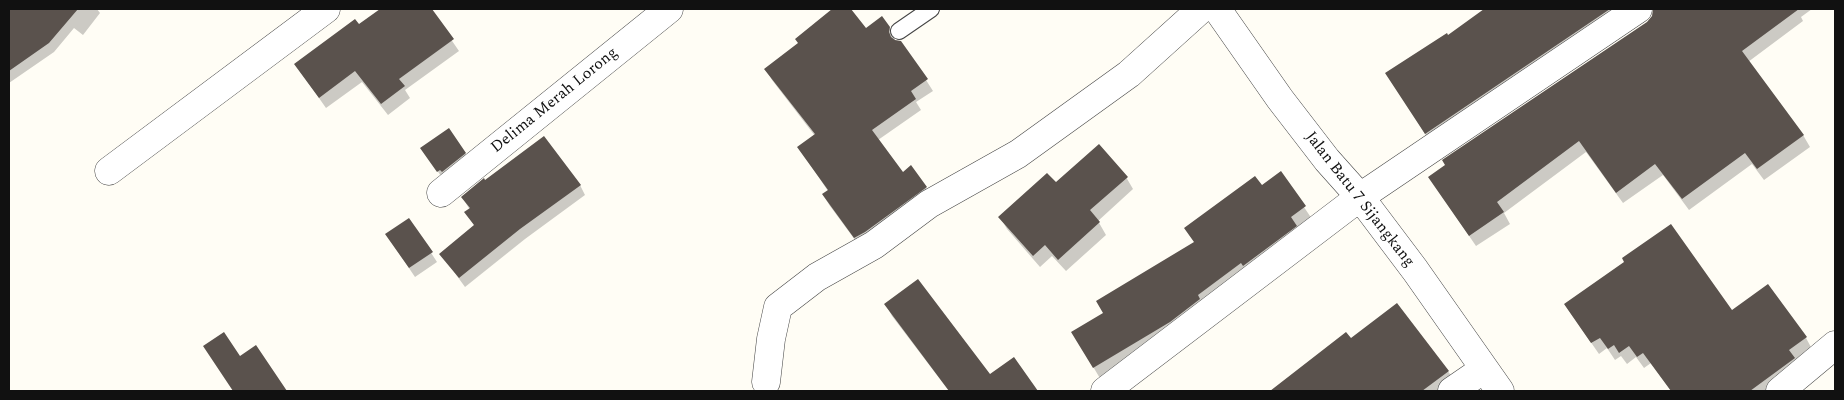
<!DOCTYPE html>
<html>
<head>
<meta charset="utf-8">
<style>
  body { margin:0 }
  #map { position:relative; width:1844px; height:400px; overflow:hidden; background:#fffdf5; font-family:Spectral,serif }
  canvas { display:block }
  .frame { position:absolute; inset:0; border:10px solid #111; pointer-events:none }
</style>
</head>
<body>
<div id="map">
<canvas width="1844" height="400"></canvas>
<div class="frame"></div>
</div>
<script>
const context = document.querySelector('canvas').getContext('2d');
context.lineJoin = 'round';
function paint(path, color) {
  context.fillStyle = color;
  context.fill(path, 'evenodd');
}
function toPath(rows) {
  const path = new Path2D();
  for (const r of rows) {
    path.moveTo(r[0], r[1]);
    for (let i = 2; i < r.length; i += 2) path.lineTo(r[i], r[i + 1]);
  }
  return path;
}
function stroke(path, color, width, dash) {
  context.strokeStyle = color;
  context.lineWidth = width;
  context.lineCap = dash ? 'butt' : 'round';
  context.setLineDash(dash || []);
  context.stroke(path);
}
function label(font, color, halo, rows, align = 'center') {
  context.font = font + ' Spectral,serif';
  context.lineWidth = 5;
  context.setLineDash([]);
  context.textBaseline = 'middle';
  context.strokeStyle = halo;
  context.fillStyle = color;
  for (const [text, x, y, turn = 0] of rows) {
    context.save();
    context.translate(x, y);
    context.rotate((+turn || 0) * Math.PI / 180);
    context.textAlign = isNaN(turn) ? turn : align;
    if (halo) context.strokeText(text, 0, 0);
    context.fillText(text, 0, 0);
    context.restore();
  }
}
const shadow = toPath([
  [9,9,26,32,43,9,97,9,100,13,83,35,74,28,54,52,9,83],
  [382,9,430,9,459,51,405,90,410,98,388,115,362,82,326,108,295,64,359,26],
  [834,9,840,14,850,9,866,29,889,27,895,39,895,41,926,80,933,91,916,102,921,110,878,140,902,174,911,167,933,198,861,248,830,206,823,195,828,191,799,148,815,136,772,80,766,69,799,43,797,39],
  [1487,9,1634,9,1432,145,1394,84,1448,37],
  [1655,9,1812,9,1801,17,1803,21,1748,62,1803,135,1810,147,1764,180,1752,164,1689,210,1663,175,1623,203,1586,152,1504,213,1510,224,1476,246,1437,189,1648,23,1653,17],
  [425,153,465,153,468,158,441,176],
  [1281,173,1312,219,1101,380,1073,333,1105,313,1195,243,1186,229,1261,187],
  [1126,177,1133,189,1098,221,1106,235,1066,271,1052,256,1040,267,1007,229,1000,217,1056,184],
  [580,185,585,195,525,239,465,287,441,254,475,226,466,213,470,210,462,197],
  [409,219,437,262,415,277,392,243],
  [886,305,990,376,1013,359,1036,391,949,391,892,316],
  [1396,305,1450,374,1457,386,1450,391,1278,391,1276,388,1350,340],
  [1565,305,1732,312,1806,338,1812,349,1776,391,1671,391,1651,363,1644,368,1636,357,1627,364,1621,356,1615,360,1607,348,1599,354],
  [256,347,286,391,234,391,210,355,240,358]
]);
const building = toPath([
  [9,9,78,9,49,43,9,71],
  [380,9,432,9,454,39,399,79,405,86,381,104,355,71,319,98,294,64,355,19,359,24],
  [832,9,851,9,866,28,882,16,890,27,889,32,891,37,895,40,901,41,928,79,911,91,916,99,872,130,903,172,911,165,927,187,865,232,854,238,822,194,828,190,797,147,815,134,764,69,798,43,795,39],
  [1484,9,1610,9,1425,134,1385,73,1447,33,1448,35],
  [1653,9,1799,9,1742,51,1804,135,1757,169,1745,153,1682,199,1655,164,1616,193,1579,141,1497,202,1504,212,1469,236,1428,177,1445,165,1442,160,1647,22,1652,16],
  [449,128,466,153,442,172,440,170,437,172,420,148],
  [544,136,581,185,520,229,459,278,439,254,474,225,464,212,470,208,461,197,484,178,485,180],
  [1099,144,1128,177,1090,210,1100,222,1058,260,1045,245,1033,256,998,217,1047,173,1056,182],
  [1281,171,1306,206,1291,217,1297,226,1243,266,1241,263,1198,295,1200,299,1170,322,1093,368,1071,332,1103,313,1096,301,1194,242,1184,228,1255,176,1262,185],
  [409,218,433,252,409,268,385,234],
  [1671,224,1732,310,1768,284,1807,337,1789,350,1795,358,1750,391,1671,391,1643,353,1637,357,1629,346,1619,353,1614,345,1608,349,1600,338,1591,343,1564,304,1624,262,1622,258],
  [918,279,990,374,1014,357,1038,391,949,391,884,304],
  [1397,303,1449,371,1422,391,1270,391,1346,332,1351,338],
  [224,332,240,356,256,345,287,391,233,391,203,346]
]);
const lane = toPath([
  [899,31,931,9]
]);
const street = toPath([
  [1217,9,1280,99,1327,160,1360,197,1415,270,1500,391],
  [109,171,326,9],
  [441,193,669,9],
  [766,382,771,339,778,307,817,277,874,245,929,204,1018,154,1129,74,1201,9],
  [1105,391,1360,197,1638,9],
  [1452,391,1484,369],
  [1780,391,1835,345]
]);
const streetNames = [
  ["Delima Merah Lorong",555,101,-39],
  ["Jalan Batu 7 Sijangkang",1359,200,52]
];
paint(shadow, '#0003');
paint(building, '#5a524d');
stroke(lane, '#444', 18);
stroke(street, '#444', 29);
stroke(lane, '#fff', 16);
stroke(street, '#fff', 28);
label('16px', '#111', '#fff', streetNames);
</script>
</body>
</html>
